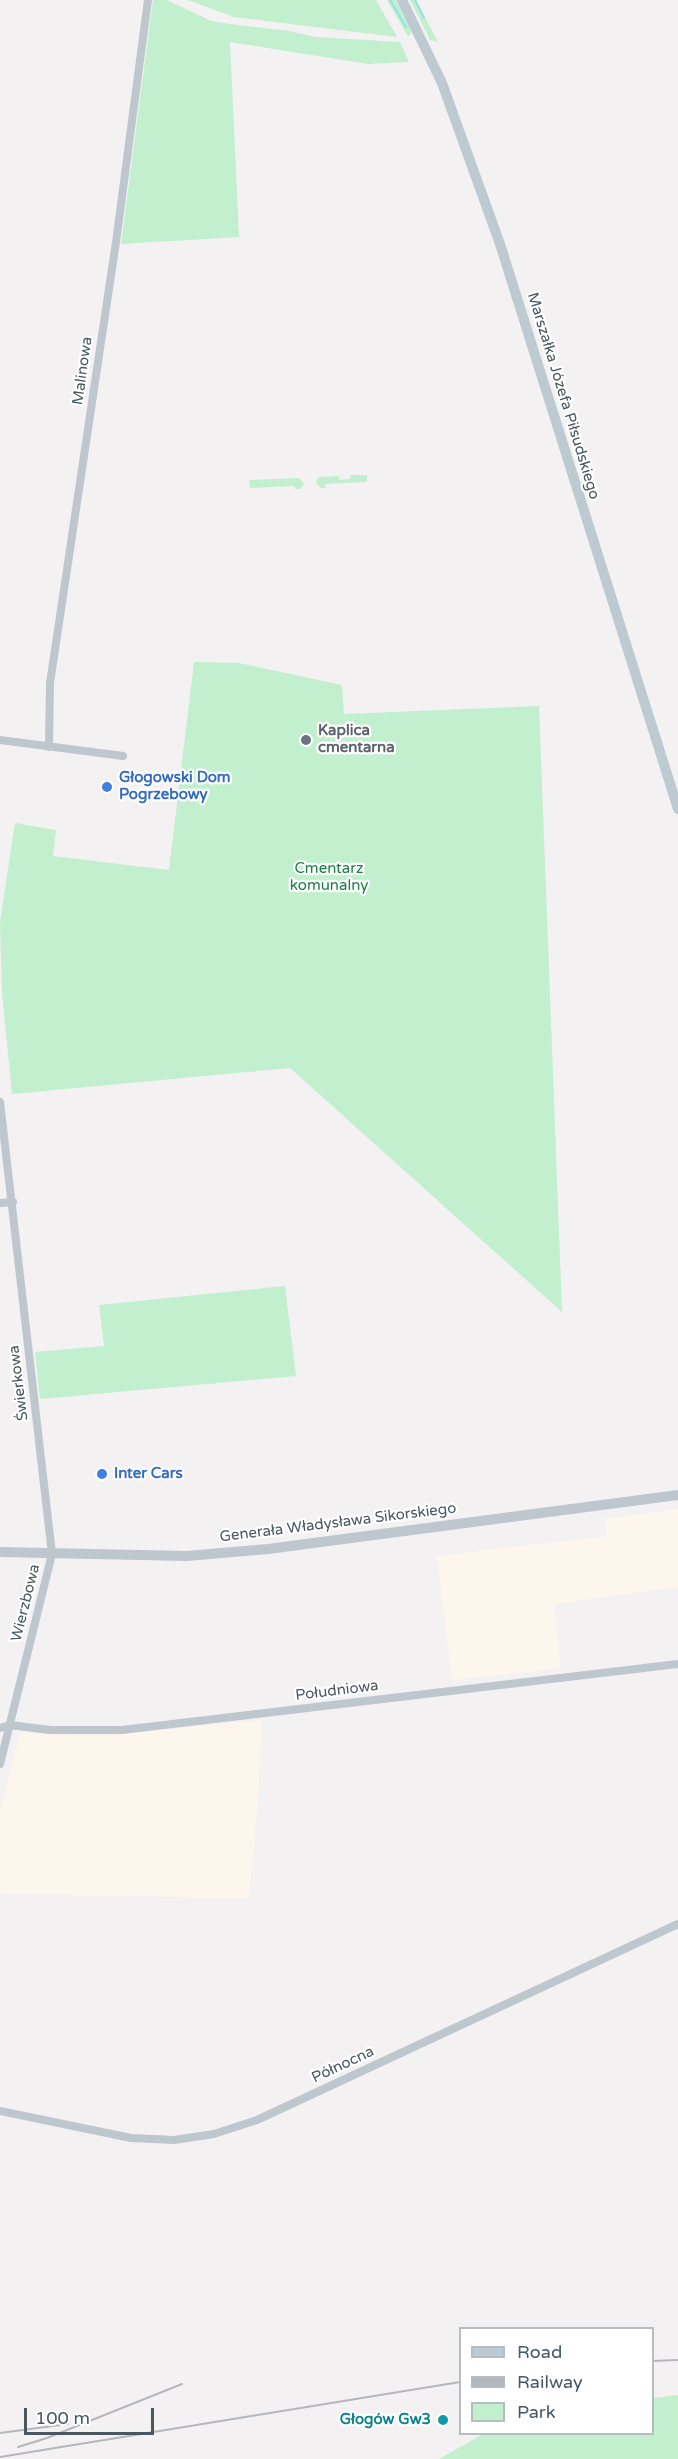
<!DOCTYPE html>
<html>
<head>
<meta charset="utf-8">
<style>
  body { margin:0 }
  #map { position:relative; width:678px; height:2459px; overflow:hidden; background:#f3f1f2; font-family:"Varela Round",sans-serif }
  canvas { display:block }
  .legend { position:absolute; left:459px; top:2327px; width:195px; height:108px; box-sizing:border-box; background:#fff; border:2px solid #b6bcbf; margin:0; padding:8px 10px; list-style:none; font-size:18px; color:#49575e }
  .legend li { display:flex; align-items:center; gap:12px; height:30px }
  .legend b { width:30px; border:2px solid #b6bcbf }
  .scale { position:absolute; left:24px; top:2408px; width:130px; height:27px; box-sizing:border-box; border:3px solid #49575e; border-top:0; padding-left:8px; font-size:18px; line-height:21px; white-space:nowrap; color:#49575e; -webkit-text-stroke:4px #fff; paint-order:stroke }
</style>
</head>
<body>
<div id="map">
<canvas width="678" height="2459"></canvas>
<ul class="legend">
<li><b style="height:8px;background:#becad2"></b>Road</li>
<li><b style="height:8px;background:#b4b7bb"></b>Railway</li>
<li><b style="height:16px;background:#c2efce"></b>Park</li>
</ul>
<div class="scale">100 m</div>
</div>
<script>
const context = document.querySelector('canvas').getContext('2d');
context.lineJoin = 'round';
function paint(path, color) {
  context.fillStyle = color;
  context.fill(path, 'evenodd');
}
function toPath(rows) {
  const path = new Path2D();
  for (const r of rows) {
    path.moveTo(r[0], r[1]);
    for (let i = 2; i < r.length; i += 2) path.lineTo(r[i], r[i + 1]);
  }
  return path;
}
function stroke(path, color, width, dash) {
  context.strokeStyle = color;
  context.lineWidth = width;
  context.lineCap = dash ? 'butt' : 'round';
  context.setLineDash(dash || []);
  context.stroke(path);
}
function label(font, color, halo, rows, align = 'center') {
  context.font = font + ' "Varela Round",sans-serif';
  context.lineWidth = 4.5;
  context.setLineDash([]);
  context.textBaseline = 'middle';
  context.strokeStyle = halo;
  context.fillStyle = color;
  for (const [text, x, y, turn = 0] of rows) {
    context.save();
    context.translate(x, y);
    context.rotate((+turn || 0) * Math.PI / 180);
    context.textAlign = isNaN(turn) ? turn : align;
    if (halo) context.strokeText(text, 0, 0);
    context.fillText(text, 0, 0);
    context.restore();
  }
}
const commercial = toPath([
  [678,1509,678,1587,554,1604,561,1668,452,1680,437,1556,607,1536,605,1519],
  [262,1720,258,1798,249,1898,0,1894,0,1811,20,1733,99,1736]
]);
const green = toPath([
  [153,0,167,0,211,21,230,24,289,31,315,37,400,42,409,62,368,64,230,42,239,237,121,244],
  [188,0,376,0,397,37,234,17],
  [387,0,396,0,412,30,410,35,408,36],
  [410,0,416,0,438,42,430,40],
  [351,475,367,475,367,482,325,484,325,488,321,488,316,482,319,477,339,476,339,480,350,479],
  [299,478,304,484,300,489,295,489,295,486,250,488,249,480],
  [194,662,239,663,342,685,344,714,539,706,562,1312,290,1068,12,1094,2,992,0,922,15,823,56,830,53,856,169,870],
  [285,1286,296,1376,40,1399,35,1352,104,1346,99,1305],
  [678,2395,678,2459,439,2459,483,2434,652,2434,653,2398]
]);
const stream = toPath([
  [390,0,406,27],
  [415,0,424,18]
]);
const minor = toPath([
  [0,740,123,756],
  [49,747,50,683,116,242,148,0],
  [0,1102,52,1554,0,1764],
  [0,1203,13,1202],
  [0,1728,10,1725,50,1730,122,1730,678,1664],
  [0,2111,131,2138,174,2140,214,2134,257,2120,678,1924]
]);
const tertiary = toPath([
  [0,1552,187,1556,268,1549,678,1495]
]);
const secondary = toPath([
  [402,0,442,83,500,244,678,809]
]);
const rail = toPath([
  [652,2361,678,2360],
  [0,2433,68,2424],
  [18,2447,47,2438,182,2384],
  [0,2457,460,2382]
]);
const markers = [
  [306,740,6,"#6b7280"],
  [107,787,6,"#3f7fe0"],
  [102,1474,6,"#3f7fe0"],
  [443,2420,6,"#0f9aa8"]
];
const streetNames = [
  ["Malinowa",83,371,-82],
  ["Marszałka Józefa Piłsudskiego",563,396,73],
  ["Świerkowa",19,1383,-97],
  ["Generała Władysława Sikorskiego",338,1523,-7],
  ["Wierzbowa",26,1603,-76],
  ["Południowa",337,1691,-7],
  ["Północna",343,2065,-25]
];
const worshipNames = [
  ["Kaplica",318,731],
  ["cmentarna",318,748]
];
const shopNames = [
  ["Głogowski Dom",119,778],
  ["Pogrzebowy",119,795],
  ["Inter Cars",114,1474]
];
const parkNames = [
  ["Cmentarz",329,869],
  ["komunalny",329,886]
];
const cultureNames = [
  ["Głogów Gw3",431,2420]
];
paint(commercial, '#fcf6ed');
paint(green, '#c2efce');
stroke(stream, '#91e2ea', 2);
stroke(minor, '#bdc7cd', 8);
stroke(tertiary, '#bdc7cd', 10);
stroke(secondary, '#becad2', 10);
stroke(rail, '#b4b7bb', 2);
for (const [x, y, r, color] of markers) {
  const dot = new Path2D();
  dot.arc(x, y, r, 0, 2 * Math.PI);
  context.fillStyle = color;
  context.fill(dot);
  stroke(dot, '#fff', 2);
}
label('15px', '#49575e', '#fff', streetNames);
label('bold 15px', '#5b616d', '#fff', worshipNames, 'left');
label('bold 15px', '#366cbe', '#fff', shopNames, 'left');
label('15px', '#1a7f41', '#fff', parkNames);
label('bold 15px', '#0d838f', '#fff', cultureNames, 'right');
</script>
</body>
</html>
